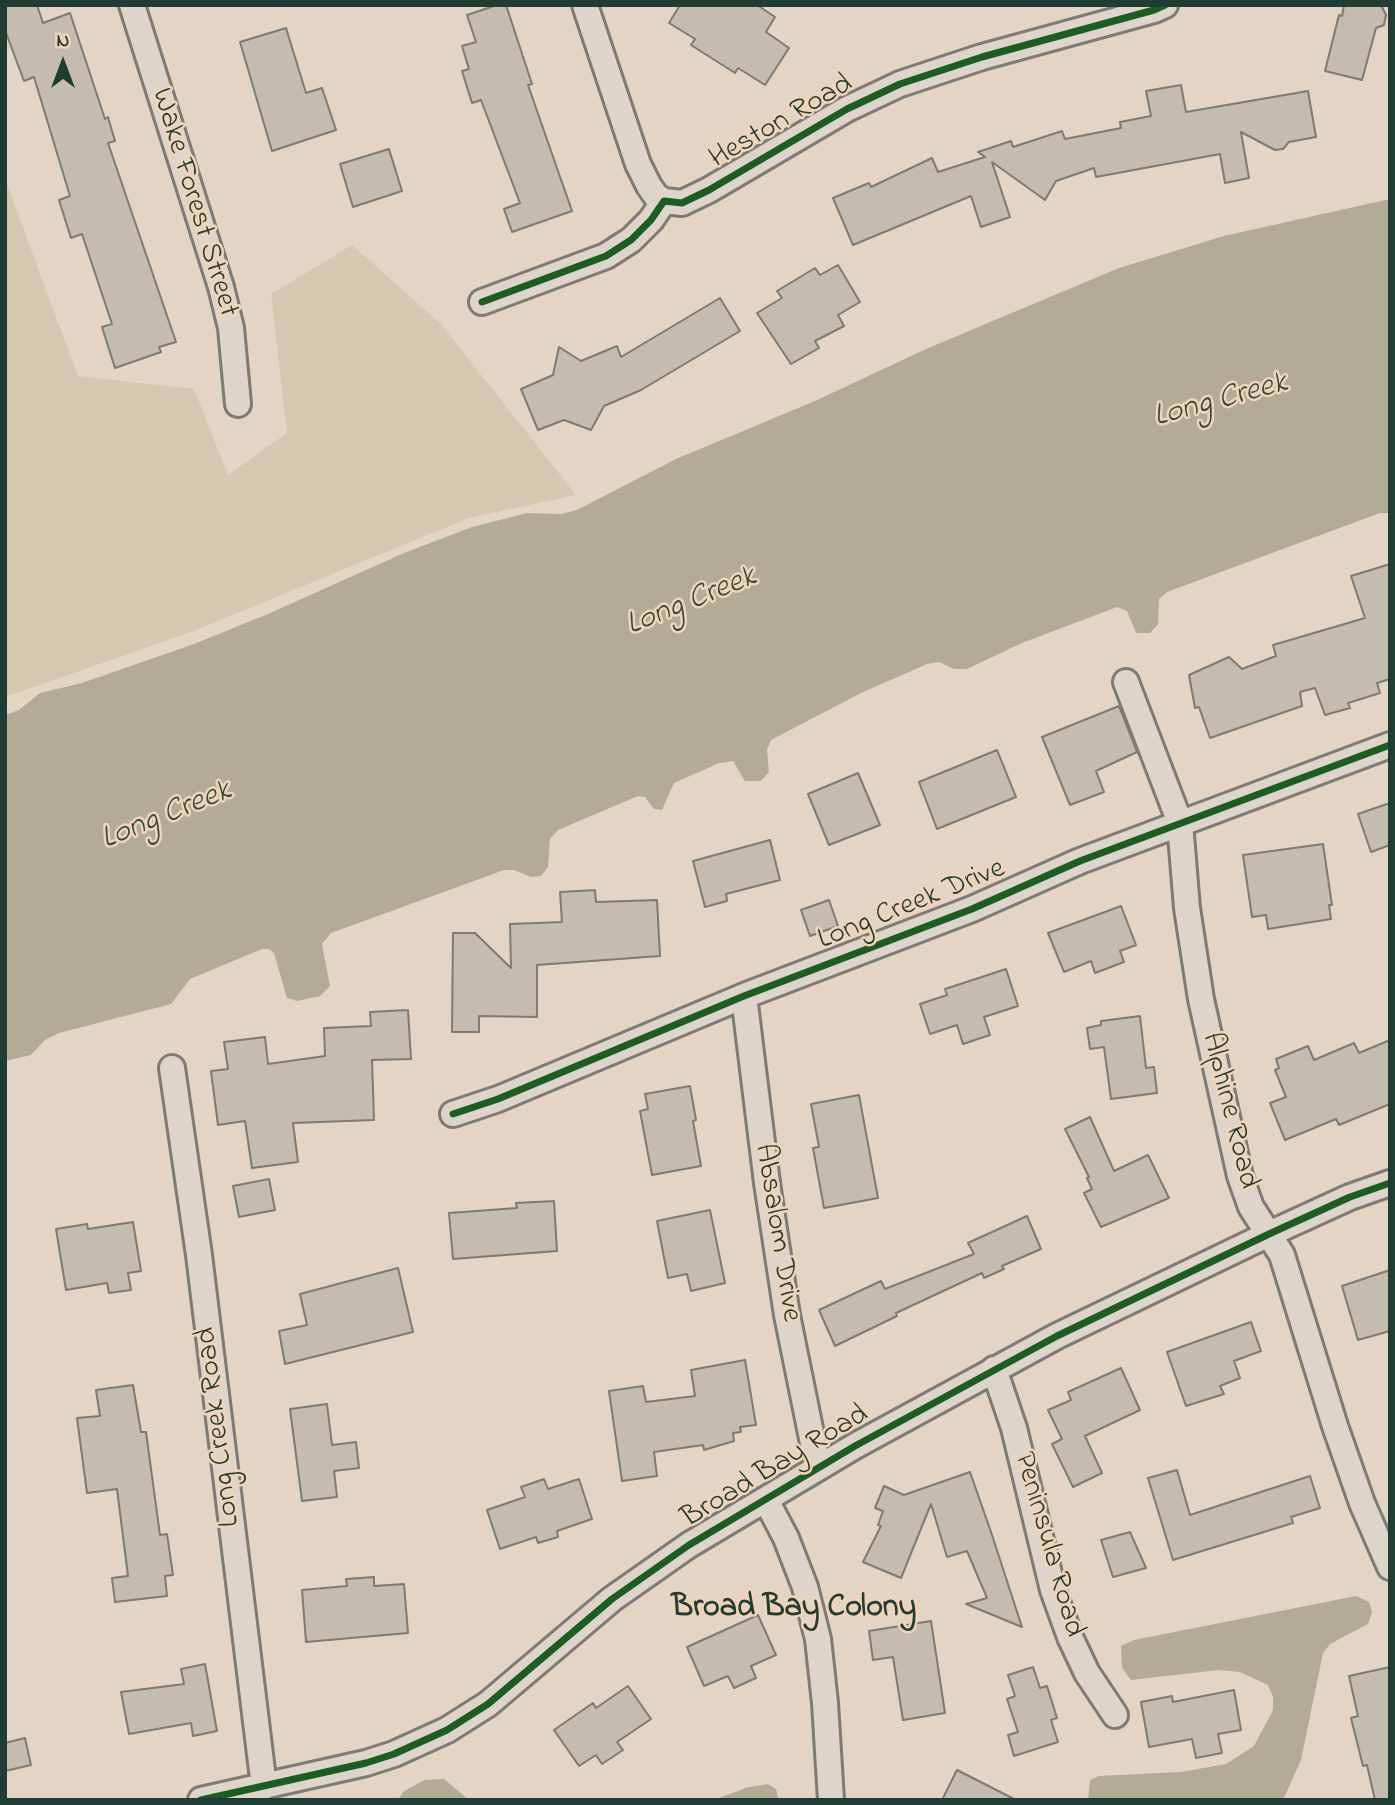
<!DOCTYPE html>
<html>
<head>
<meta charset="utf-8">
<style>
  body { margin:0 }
  #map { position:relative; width:1395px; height:1805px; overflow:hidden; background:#e4d4c4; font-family:"Indie Flower",sans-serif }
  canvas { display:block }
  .frame { position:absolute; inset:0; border:7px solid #1f3d34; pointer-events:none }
  .north { position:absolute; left:28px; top:28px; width:70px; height:70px; -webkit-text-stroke:5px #f1d4b7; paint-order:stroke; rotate:0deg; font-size:19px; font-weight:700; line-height:28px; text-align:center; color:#1f3d34 }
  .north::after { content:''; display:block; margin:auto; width:24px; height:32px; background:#1f3d34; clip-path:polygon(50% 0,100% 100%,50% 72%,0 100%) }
</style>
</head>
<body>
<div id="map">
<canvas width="1395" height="1805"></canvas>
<div class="frame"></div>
<div class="north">N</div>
</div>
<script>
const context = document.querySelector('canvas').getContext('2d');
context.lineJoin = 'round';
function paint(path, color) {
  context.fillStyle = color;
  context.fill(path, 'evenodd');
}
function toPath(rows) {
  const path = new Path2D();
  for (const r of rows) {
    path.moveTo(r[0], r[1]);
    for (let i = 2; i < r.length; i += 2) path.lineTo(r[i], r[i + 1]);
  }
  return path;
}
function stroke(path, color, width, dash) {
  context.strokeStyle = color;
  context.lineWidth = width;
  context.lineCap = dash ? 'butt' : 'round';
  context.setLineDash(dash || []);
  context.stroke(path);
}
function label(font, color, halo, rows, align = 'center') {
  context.font = font + ' "Indie Flower",sans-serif';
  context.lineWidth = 5;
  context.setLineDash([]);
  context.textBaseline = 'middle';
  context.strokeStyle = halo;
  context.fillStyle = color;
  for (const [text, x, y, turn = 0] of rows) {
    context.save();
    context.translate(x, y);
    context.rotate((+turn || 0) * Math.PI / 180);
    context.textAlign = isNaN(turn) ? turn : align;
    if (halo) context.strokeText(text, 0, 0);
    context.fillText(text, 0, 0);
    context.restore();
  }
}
const green = toPath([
  [5,179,78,376,194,389,228,475,287,433,271,294,352,245,441,324,576,495,469,518,191,632,5,697]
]);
const water = toPath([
  [1390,199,1390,513,1380,513,1167,592,1159,599,1158,624,1150,633,1136,633,1127,611,1117,607,1022,643,967,669,954,669,939,662,927,664,861,693,771,740,767,750,769,772,761,781,745,781,733,761,719,763,674,783,662,810,654,809,645,797,638,796,558,830,550,839,548,867,541,876,531,877,514,870,504,870,331,933,322,944,330,986,320,996,297,1001,287,998,274,953,269,949,262,949,190,979,171,1004,59,1033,45,1040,31,1055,5,1061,5,715,19,710,40,693,82,683,194,644,268,614,404,553,472,527,527,513,561,514,577,510,676,459,815,401,926,349,1119,268,1224,236],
  [1356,1596,1369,1602,1372,1612,1368,1624,1330,1644,1323,1653,1301,1760,1283,1800,1088,1800,1090,1780,1099,1776,1181,1772,1226,1764,1254,1746,1273,1710,1273,1697,1268,1685,1240,1672,1218,1670,1131,1680,1122,1668,1121,1646,1134,1640],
  [444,1779,469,1800,398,1800,403,1792,424,1780],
  [768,1784,776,1789,779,1800,713,1800,749,1787]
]);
const building = toPath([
  [5,5,37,5,43,23,70,13,105,119,108,117,115,141,108,143,176,342,159,347,161,352,115,368,102,327,112,324,82,234,71,238,59,200,70,196,34,77,24,81,5,30,5,5],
  [497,5,506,5,532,84,528,85,572,211,512,232,504,209,520,203,481,100,472,103,462,71,469,69,462,46,476,42,467,15,497,5],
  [680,5,757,5,775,17,766,32,789,48,765,85,738,68,735,73,691,45,695,39,669,23,680,5],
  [1344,5,1381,5,1386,15,1384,25,1376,28,1362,80,1325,71,1339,15,1342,16,1344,5],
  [286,28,306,93,322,88,336,130,272,151,240,42,286,28],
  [1181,85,1186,112,1308,91,1316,137,1289,142,1283,149,1275,150,1241,132,1249,178,1225,183,1220,154,1096,177,1094,168,1056,181,1045,200,992,162,1010,217,981,227,971,196,853,245,833,198,869,183,871,187,932,158,938,172,985,157,978,152,1011,141,1013,147,1062,131,1065,139,1121,128,1120,122,1151,116,1146,91,1181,85],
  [389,149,402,191,353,207,340,164,389,149],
  [838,265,860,302,838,315,844,326,815,341,819,348,791,364,757,313,782,298,777,291,815,268,820,275,838,265],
  [720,298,740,331,641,390,604,406,591,430,564,420,538,430,521,389,553,375,559,347,581,361,617,346,621,357,720,298],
  [1390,564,1390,679,1377,683,1380,693,1348,703,1350,708,1325,715,1315,688,1300,692,1302,706,1210,738,1199,707,1195,708,1189,675,1229,657,1242,669,1276,656,1273,645,1365,618,1351,576,1390,564],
  [1119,706,1137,752,1096,771,1104,792,1070,805,1042,737,1119,706],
  [997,750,1016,797,937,829,919,782,997,750],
  [858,773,880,825,829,845,808,794,858,773],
  [1390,803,1390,845,1371,852,1358,814,1390,803],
  [770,840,780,880,726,894,727,901,705,907,693,861,770,840],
  [1323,844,1332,905,1329,905,1331,919,1268,929,1266,915,1252,917,1243,855,1323,844],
  [595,890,596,902,657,900,660,956,537,965,537,1017,479,1016,479,1032,452,1032,453,933,475,933,511,968,510,924,562,922,560,892,595,890],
  [829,900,838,926,810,936,801,910,829,900],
  [1121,906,1136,945,1120,951,1124,962,1095,973,1091,961,1064,972,1048,933,1121,906],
  [1006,969,1018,1006,984,1017,990,1035,963,1044,957,1025,930,1034,920,1004,947,995,945,989,1006,969],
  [408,1010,411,1059,372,1060,374,1120,293,1123,298,1162,252,1168,245,1121,218,1125,211,1071,228,1069,224,1042,265,1037,268,1064,325,1056,324,1028,371,1026,370,1012,408,1010],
  [1140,1016,1146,1068,1154,1067,1157,1093,1111,1099,1104,1047,1090,1049,1087,1028,1101,1025,1101,1021,1140,1016],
  [1390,1040,1390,1104,1339,1125,1336,1119,1285,1140,1270,1103,1286,1097,1275,1070,1279,1068,1276,1059,1308,1046,1314,1060,1354,1043,1359,1053,1390,1040],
  [690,1086,696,1120,693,1121,701,1166,652,1175,640,1111,648,1109,645,1094,690,1086],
  [859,1095,878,1198,824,1208,813,1148,819,1147,811,1104,859,1095],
  [1090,1117,1114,1171,1148,1155,1169,1198,1101,1227,1084,1193,1092,1189,1087,1178,1089,1177,1065,1129,1090,1117],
  [269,1179,275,1210,239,1217,233,1186,269,1179],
  [554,1201,557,1251,453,1259,449,1213,517,1208,516,1203,554,1201],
  [710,1210,725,1283,691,1291,687,1274,668,1278,657,1221,710,1210],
  [1027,1216,1041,1249,1002,1266,1004,1269,984,1278,982,1273,896,1313,897,1316,835,1346,819,1310,881,1281,885,1289,974,1254,968,1243,1027,1216],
  [133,1222,141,1271,128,1273,131,1290,109,1293,107,1283,66,1290,56,1229,87,1224,88,1229,133,1222],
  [398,1268,413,1332,285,1364,279,1331,307,1325,300,1294,398,1268],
  [1390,1270,1390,1331,1358,1340,1342,1286,1390,1270],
  [1251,1322,1261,1351,1234,1361,1240,1378,1220,1386,1224,1394,1186,1406,1167,1352,1251,1322],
  [745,1360,756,1425,740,1427,741,1432,733,1433,734,1441,704,1450,703,1445,654,1452,657,1476,622,1481,609,1391,643,1386,646,1402,695,1396,691,1370,745,1360],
  [1121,1368,1140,1410,1085,1436,1102,1473,1073,1487,1052,1444,1062,1439,1048,1410,1071,1400,1068,1392,1121,1368],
  [133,1385,141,1432,146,1432,160,1535,167,1534,173,1575,165,1576,167,1596,115,1602,112,1578,128,1576,117,1489,87,1493,77,1418,100,1416,96,1390,133,1385],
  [327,1404,332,1445,356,1442,359,1468,334,1471,337,1497,302,1501,290,1409,327,1404],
  [1177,1470,1190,1515,1310,1476,1320,1508,1291,1517,1293,1523,1173,1560,1148,1478,1177,1470],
  [970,1472,991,1532,1022,1627,966,1604,987,1598,967,1551,947,1557,931,1504,901,1578,863,1562,881,1526,878,1525,883,1511,875,1508,884,1486,904,1495,970,1472],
  [544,1479,548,1489,579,1479,592,1519,557,1531,558,1537,538,1543,536,1537,500,1549,487,1510,525,1497,521,1487,544,1479],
  [1130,1532,1146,1568,1113,1577,1101,1540,1130,1532],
  [374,1577,374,1586,404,1584,408,1633,306,1642,302,1590,347,1586,346,1579,374,1577],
  [758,1615,776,1655,751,1666,756,1678,734,1688,728,1676,704,1686,687,1647,758,1615],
  [931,1621,945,1713,903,1720,893,1657,873,1660,869,1631,931,1621],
  [205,1664,217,1731,193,1736,191,1723,129,1734,121,1692,184,1684,181,1669,205,1664],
  [1033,1667,1040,1688,1047,1686,1057,1718,1051,1720,1058,1742,1014,1756,1008,1735,1018,1732,1007,1699,1015,1696,1008,1675,1033,1667],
  [1390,1667,1390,1800,1375,1800,1367,1765,1363,1766,1351,1718,1358,1716,1349,1676,1390,1667],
  [628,1686,651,1719,617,1742,623,1750,602,1764,596,1755,579,1766,554,1730,593,1703,596,1708,628,1686],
  [1234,1690,1241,1730,1218,1734,1222,1753,1196,1758,1192,1739,1149,1747,1141,1702,1172,1696,1173,1702,1234,1690],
  [25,1738,31,1765,5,1771,5,1743,25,1738],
  [957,1770,1016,1800,942,1800,957,1770]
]);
const street = toPath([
  [132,5,221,287,231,328,238,404],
  [585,5,638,164,649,186,656,196,664,201],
  [482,302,606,256,631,240,651,220,664,201,682,203,709,190,847,109,900,84,982,57,1154,10,1165,5],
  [1126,682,1180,823,1187,908,1201,999,1240,1176,1251,1207,1282,1255,1335,1426,1362,1503,1390,1567],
  [744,996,767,1183,787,1315,818,1468],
  [172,1068,199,1255,264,1787],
  [453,1114,498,1099,744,996,972,909,1080,861,1390,745],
  [994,1369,1014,1428,1053,1590,1070,1637,1087,1673,1115,1715],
  [766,1500,786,1538,805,1587,818,1639,825,1703,831,1800],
  [201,1800,366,1763,394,1754,447,1730,488,1704,612,1599,689,1545,855,1446,1057,1336,1269,1234,1350,1197,1390,1183]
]);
const cycleway = toPath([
  [482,302,606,256,631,240,651,220,664,201,682,203,709,190,847,109,900,84,982,57,1154,10,1165,5],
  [453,1114,498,1099,744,996,972,909,1080,861,1390,745],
  [201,1800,366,1763,394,1754,447,1730,488,1704,612,1599,689,1545,855,1446,1057,1336,1269,1234,1350,1197,1390,1183]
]);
const streetNames = [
  ["Heston Road",782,123,-30],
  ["Wake Forest Street",193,203,73],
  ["Long Creek Drive",912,906,-22],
  ["Alphine Road",1228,1111,76],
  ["Absalom Drive",776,1233,81],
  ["Long Creek Road",220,1427,-97],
  ["Broad Bay Road",776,1468,-31],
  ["Peninsula Road",1047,1545,74]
];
const waterNames = [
  ["Long Creek",1221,402,-15],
  ["Long Creek",692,603,-22],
  ["Long Creek",167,817,-22]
];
const neighbourhoodNames = [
  ["Broad Bay Colony",794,1610]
];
paint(green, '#d8c6b1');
paint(water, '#b3ab96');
paint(building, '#c5bbaf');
stroke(building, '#7d7b73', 2);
stroke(street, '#7d7b73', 30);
stroke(street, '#dfd4c9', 24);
stroke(cycleway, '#1b5e20', 7);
label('30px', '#1f3d34', '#f1d4b7', streetNames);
label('italic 32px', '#324b40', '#f1d4b7', waterNames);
label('bold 32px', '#1f3d34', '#f1d4b7', neighbourhoodNames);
</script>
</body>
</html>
